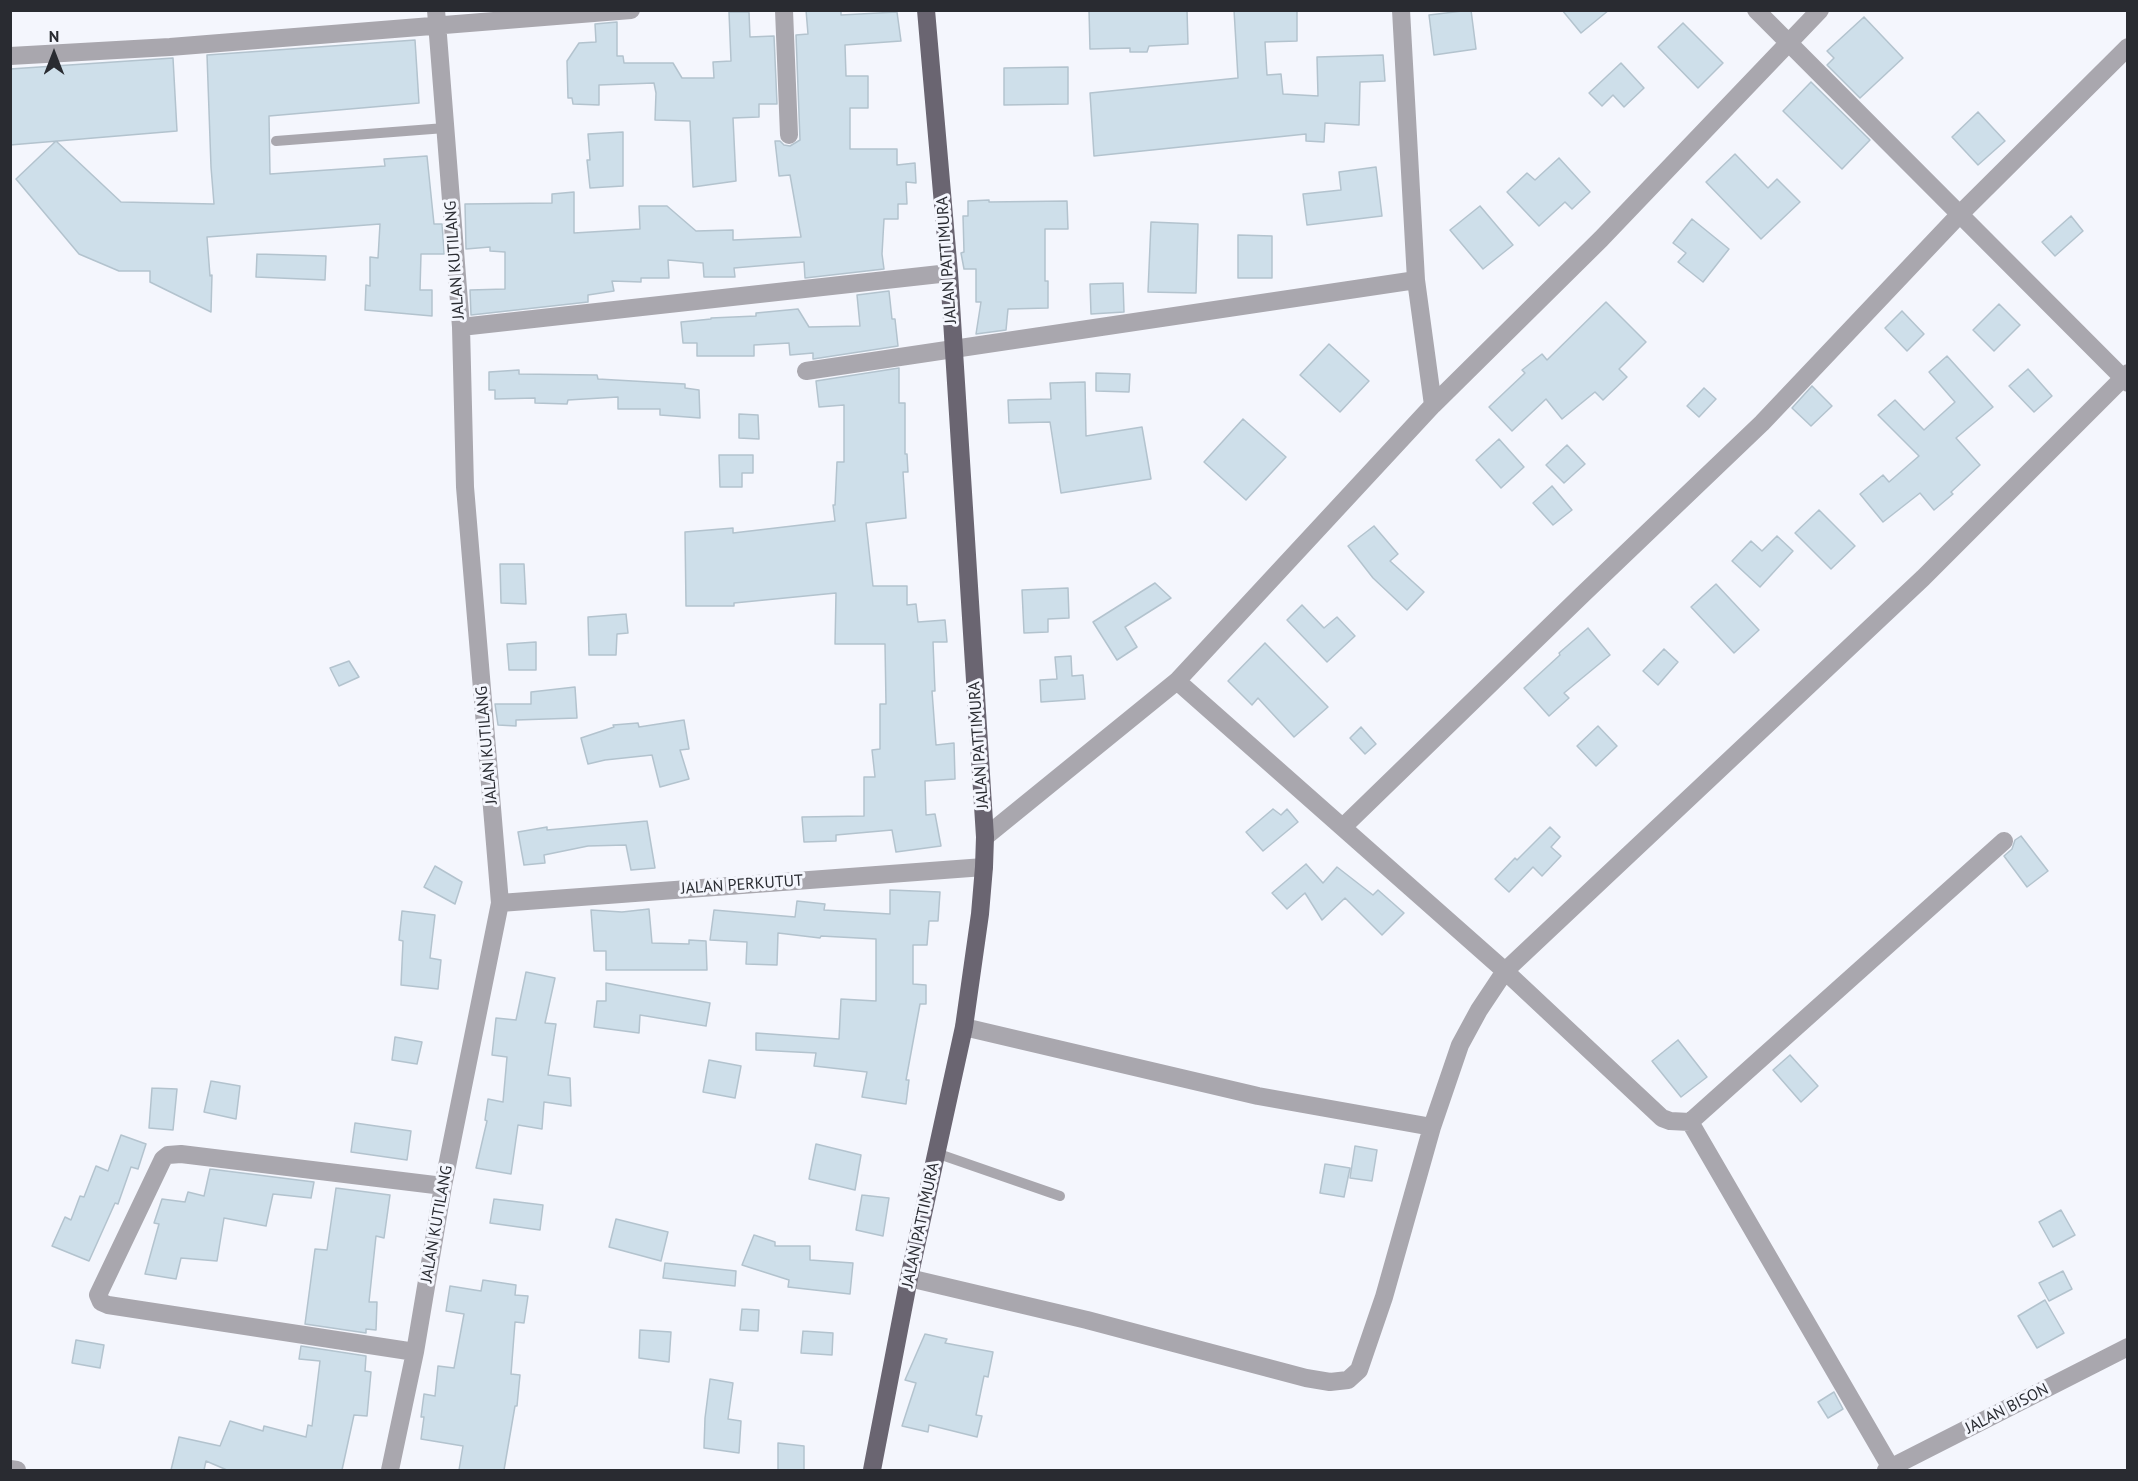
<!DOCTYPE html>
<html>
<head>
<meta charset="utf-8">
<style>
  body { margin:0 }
  #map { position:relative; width:2138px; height:1481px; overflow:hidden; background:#f4f6fd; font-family:"PT Sans",sans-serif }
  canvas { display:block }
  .frame { position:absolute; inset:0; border:12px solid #292b31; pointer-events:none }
  .north { position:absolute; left:24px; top:24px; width:60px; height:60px; -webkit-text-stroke:4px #f4f6fd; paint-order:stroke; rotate:0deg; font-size:16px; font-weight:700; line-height:24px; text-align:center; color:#292b31 }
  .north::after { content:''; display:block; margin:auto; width:21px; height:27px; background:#292b31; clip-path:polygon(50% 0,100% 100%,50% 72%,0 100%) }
</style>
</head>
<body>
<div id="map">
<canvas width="2138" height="1481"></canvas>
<div class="frame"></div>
<div class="north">N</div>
</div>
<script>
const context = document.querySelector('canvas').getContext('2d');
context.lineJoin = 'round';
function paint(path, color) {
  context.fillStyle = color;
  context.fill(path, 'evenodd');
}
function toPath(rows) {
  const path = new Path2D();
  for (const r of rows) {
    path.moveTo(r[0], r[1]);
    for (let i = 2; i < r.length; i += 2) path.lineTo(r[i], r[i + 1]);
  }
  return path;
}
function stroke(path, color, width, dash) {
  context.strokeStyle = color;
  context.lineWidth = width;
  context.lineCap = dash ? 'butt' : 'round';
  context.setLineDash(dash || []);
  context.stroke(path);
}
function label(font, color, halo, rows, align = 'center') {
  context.font = font + ' "PT Sans",sans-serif';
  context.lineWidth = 6;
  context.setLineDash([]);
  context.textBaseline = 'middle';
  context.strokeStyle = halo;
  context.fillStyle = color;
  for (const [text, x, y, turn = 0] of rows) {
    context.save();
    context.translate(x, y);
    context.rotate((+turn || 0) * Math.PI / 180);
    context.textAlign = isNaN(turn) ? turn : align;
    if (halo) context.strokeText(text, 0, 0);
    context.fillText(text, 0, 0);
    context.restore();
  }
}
const building = toPath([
  [806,10,841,10,841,15,897,12,901,41,845,45,846,76,868,76,868,108,850,108,850,149,897,149,897,165,915,163,916,183,906,182,907,204,898,204,898,219,884,219,882,254,884,269,805,278,804,262,734,268,735,277,704,277,703,263,668,260,669,278,641,278,641,282,612,281,614,291,588,295,588,302,471,315,470,290,505,289,505,252,490,251,490,247,466,249,465,204,552,203,552,194,574,192,574,233,640,229,639,206,667,206,696,231,733,230,733,240,801,237,790,175,779,176,775,141,780,141,784,145,790,146,800,140,796,35,808,34,806,10],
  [1089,10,1187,10,1188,44,1149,46,1147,52,1130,52,1130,48,1090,49,1089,10],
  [1234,10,1297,10,1297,41,1265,42,1267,75,1281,74,1283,94,1318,96,1317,57,1383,55,1385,81,1360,82,1359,125,1325,123,1324,142,1306,141,1306,134,1094,156,1090,93,1238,78,1234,10],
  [1471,10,1476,49,1434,55,1429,15,1471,10],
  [1562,10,1609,10,1581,33,1562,10],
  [729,12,749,12,750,37,774,36,777,104,759,104,759,117,733,118,736,181,693,187,690,121,655,120,656,93,654,83,599,85,599,105,573,104,572,98,568,98,567,61,579,43,596,42,595,24,617,22,617,56,623,56,624,63,673,63,682,78,714,78,713,62,731,61,729,12],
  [1864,17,1903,58,1860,98,1827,65,1834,58,1827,51,1864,17],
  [1683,23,1723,63,1698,88,1658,47,1683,23],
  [415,40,419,103,269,116,270,174,385,166,384,159,427,156,434,224,442,224,444,250,444,254,421,254,420,290,432,290,432,316,365,310,366,285,370,286,370,257,378,258,380,224,207,237,210,276,212,275,211,312,150,282,150,271,119,271,79,254,16,179,56,141,121,202,214,204,211,167,207,55,415,40],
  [173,58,177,131,10,145,10,69,173,58],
  [1621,63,1644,88,1624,107,1613,95,1602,106,1589,93,1621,63],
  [1068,67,1068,104,1004,105,1004,68,1068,67],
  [1811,82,1870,140,1842,169,1783,111,1811,82],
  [1978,112,2005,141,1978,165,1952,137,1978,112],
  [623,132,623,186,590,188,587,160,590,160,588,134,623,132],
  [1735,154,1768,188,1777,179,1800,202,1761,239,1706,182,1735,154],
  [1559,158,1590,192,1572,209,1565,202,1539,226,1507,192,1527,173,1535,180,1559,158],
  [1376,167,1382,216,1307,225,1303,194,1341,190,1339,172,1376,167],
  [989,200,989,202,1067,201,1068,229,1045,229,1045,281,1048,281,1048,308,1008,309,1006,330,976,334,981,302,976,302,976,269,964,269,961,253,964,252,963,216,968,216,968,201,989,200],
  [1480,206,1513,245,1483,269,1450,230,1480,206],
  [2071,216,2083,231,2055,256,2042,242,2071,216],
  [1692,219,1729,249,1703,282,1678,262,1686,253,1673,243,1692,219],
  [1151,222,1198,224,1196,293,1148,292,1151,222],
  [1238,235,1272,236,1272,278,1238,278,1238,235],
  [257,254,326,256,325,280,256,277,257,254],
  [1123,283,1124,312,1091,314,1090,284,1123,283],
  [889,291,892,319,895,319,898,346,813,359,813,353,790,355,789,343,754,345,754,356,697,356,697,343,683,343,681,322,711,319,711,318,756,316,756,313,798,309,809,327,860,326,857,295,889,291],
  [1606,302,1646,342,1619,369,1627,377,1603,400,1595,392,1562,419,1546,399,1512,431,1489,407,1525,373,1522,370,1542,354,1547,360,1606,302],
  [1999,304,2020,325,1994,351,1973,330,1999,304],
  [1902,311,1924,334,1907,351,1885,328,1902,311],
  [1329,344,1369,381,1340,412,1300,375,1329,344],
  [1947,356,1993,407,1956,438,1980,465,1951,492,1953,494,1934,510,1920,493,1883,522,1860,494,1883,475,1889,482,1919,456,1878,415,1895,400,1924,430,1955,402,1929,372,1947,356],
  [899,368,899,403,905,403,905,454,907,454,908,472,903,472,906,518,866,523,873,586,907,586,907,605,916,604,918,622,945,620,947,642,933,642,935,691,932,691,936,745,954,743,955,779,925,781,926,815,935,814,941,846,896,852,892,830,836,835,836,841,804,842,802,817,864,816,864,777,875,777,872,750,880,749,880,704,886,704,885,644,835,644,836,593,734,603,734,606,686,606,685,532,733,528,733,533,835,521,833,505,835,505,837,462,844,462,844,405,819,407,816,381,899,368],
  [2028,369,2052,396,2034,412,2009,386,2028,369],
  [519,370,519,374,597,375,598,379,685,384,685,388,699,390,700,418,660,415,660,409,618,409,618,397,568,400,567,404,535,403,535,398,495,399,495,390,489,390,489,372,519,370],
  [1096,373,1130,374,1129,392,1096,391,1096,373],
  [1085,382,1086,436,1142,427,1151,479,1061,493,1050,422,1009,423,1008,400,1051,399,1050,383,1085,382],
  [1812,386,1832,406,1811,426,1792,408,1812,386],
  [1704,388,1716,399,1699,417,1687,406,1704,388],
  [739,414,758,415,759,439,739,438,739,414],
  [1243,419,1286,457,1246,500,1204,462,1243,419],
  [1499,439,1524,467,1501,488,1476,460,1499,439],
  [1567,445,1585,464,1564,483,1546,465,1567,445],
  [719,455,753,455,753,473,742,473,742,487,720,487,719,455],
  [1552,486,1572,510,1553,525,1533,503,1552,486],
  [1819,510,1855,546,1831,569,1795,533,1819,510],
  [1374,526,1398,554,1390,561,1424,592,1407,610,1373,578,1348,546,1374,526],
  [1777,536,1793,551,1760,587,1732,561,1751,541,1762,551,1777,536],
  [500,564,524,564,526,604,501,603,500,564],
  [1155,583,1171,598,1125,627,1137,647,1117,660,1093,622,1155,583],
  [1716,584,1759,630,1734,653,1691,607,1716,584],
  [1068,588,1069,618,1048,619,1048,632,1024,633,1022,590,1068,588],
  [1302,605,1324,628,1337,617,1355,636,1327,662,1287,620,1302,605],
  [626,614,628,633,617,634,616,655,589,655,588,617,626,614],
  [1588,628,1610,655,1564,693,1569,698,1549,716,1524,688,1560,655,1559,653,1588,628],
  [536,642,536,670,509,670,507,644,536,642],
  [1265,643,1328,707,1294,737,1258,698,1252,705,1228,681,1265,643],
  [1664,649,1678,662,1658,685,1643,671,1664,649],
  [1071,656,1072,676,1083,675,1085,699,1041,702,1040,680,1057,679,1055,657,1071,656],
  [349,661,359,677,339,686,330,668,349,661],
  [575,687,577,718,516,720,516,726,498,725,495,704,531,704,531,692,575,687],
  [684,720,689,749,680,750,689,779,660,787,652,755,605,760,588,764,581,738,614,727,613,725,638,723,639,727,684,720],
  [1598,726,1617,746,1596,766,1577,746,1598,726],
  [1361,727,1376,744,1365,754,1350,738,1361,727],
  [1273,809,1281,815,1287,809,1298,822,1263,851,1246,832,1273,809],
  [647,821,655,868,631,870,626,845,588,846,544,855,545,863,524,865,518,832,547,827,547,830,647,821],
  [1550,827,1560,837,1551,847,1561,856,1542,876,1533,867,1509,892,1495,879,1515,858,1517,860,1550,827],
  [2021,836,2048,871,2027,887,2004,856,2012,849,2015,840,2021,836],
  [1306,864,1323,883,1337,867,1373,895,1378,890,1404,913,1382,935,1345,898,1322,920,1305,893,1287,909,1272,893,1306,864],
  [435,866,462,882,455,904,424,887,435,866],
  [890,890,940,892,938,921,929,921,927,945,913,945,913,984,926,985,926,1004,920,1004,906,1080,909,1080,906,1104,862,1097,867,1072,814,1066,816,1053,756,1050,756,1033,839,1039,841,999,876,1001,876,939,821,936,820,938,778,933,777,965,746,964,747,942,710,940,714,910,795,917,797,901,825,904,824,910,890,914,890,890],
  [649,909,652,943,689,944,689,940,706,941,707,970,606,970,606,951,594,951,591,910,622,912,649,909],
  [402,911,435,915,430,958,441,960,438,989,401,985,403,941,399,940,402,911],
  [526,972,555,978,545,1023,556,1024,548,1075,570,1078,571,1106,544,1102,542,1129,518,1125,511,1174,476,1168,487,1121,485,1120,488,1099,503,1102,507,1057,492,1055,496,1018,516,1020,526,972],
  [606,983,710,1003,706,1026,640,1015,639,1033,594,1027,597,1001,606,1001,606,983],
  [395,1037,422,1042,417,1064,392,1060,395,1037],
  [1678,1040,1707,1077,1681,1097,1652,1061,1678,1040],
  [1790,1055,1818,1086,1801,1102,1773,1070,1790,1055],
  [709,1060,741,1066,735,1098,703,1092,709,1060],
  [211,1081,240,1086,236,1119,204,1112,211,1081],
  [152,1088,177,1089,173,1130,149,1128,152,1088],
  [355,1123,411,1131,407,1160,351,1152,355,1123],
  [121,1135,146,1144,138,1169,131,1167,118,1204,115,1203,89,1261,52,1246,65,1217,71,1220,80,1196,84,1197,96,1166,108,1171,121,1135],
  [816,1144,861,1155,855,1190,809,1179,816,1144],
  [1355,1146,1377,1150,1372,1181,1350,1178,1355,1146],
  [1325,1164,1350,1168,1344,1197,1320,1193,1325,1164],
  [210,1169,314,1182,311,1198,273,1194,266,1226,224,1218,217,1261,181,1258,176,1279,145,1274,159,1224,154,1223,162,1199,185,1202,188,1192,204,1196,210,1169],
  [336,1188,390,1195,384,1238,376,1236,369,1302,377,1302,376,1330,366,1329,366,1333,305,1324,315,1249,327,1250,336,1188],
  [862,1195,889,1198,883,1236,856,1230,862,1195],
  [494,1199,543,1205,540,1230,490,1223,494,1199],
  [2061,1210,2075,1235,2053,1247,2039,1222,2061,1210],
  [616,1219,668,1232,661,1261,609,1247,616,1219],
  [754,1235,775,1242,775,1246,810,1246,810,1260,853,1263,850,1294,788,1287,789,1280,742,1265,754,1235],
  [665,1263,736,1271,735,1286,663,1278,665,1263],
  [2063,1271,2072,1289,2049,1301,2039,1283,2063,1271],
  [483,1280,516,1285,515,1295,528,1296,524,1323,515,1322,511,1374,520,1375,517,1406,515,1406,504,1470,459,1470,463,1446,421,1439,424,1417,421,1417,424,1394,435,1396,438,1366,454,1368,464,1314,446,1311,450,1286,481,1291,483,1280],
  [2045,1300,2064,1333,2037,1348,2018,1316,2045,1300],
  [742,1309,759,1310,758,1331,740,1330,742,1309],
  [640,1330,671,1332,669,1362,639,1358,640,1330],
  [803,1331,833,1333,832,1355,801,1353,803,1331],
  [925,1334,947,1339,945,1343,993,1352,988,1377,984,1376,976,1415,982,1416,977,1437,929,1425,928,1432,902,1426,916,1383,905,1380,925,1334],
  [76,1340,104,1345,100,1368,72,1363,76,1340],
  [301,1346,366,1356,365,1371,371,1372,367,1416,354,1415,342,1470,227,1470,206,1461,204,1470,171,1470,179,1437,220,1446,230,1421,263,1431,264,1426,306,1437,308,1425,312,1426,320,1361,299,1359,301,1346],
  [710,1379,733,1383,728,1419,741,1421,739,1453,704,1448,705,1418,710,1379],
  [1834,1392,1843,1409,1828,1418,1818,1402,1834,1392],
  [778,1443,804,1446,804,1470,778,1470,778,1443]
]);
const lane = toPath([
  [276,141,445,128],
  [936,1153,1060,1196]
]);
const street = toPath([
  [784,10,789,135],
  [1401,10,1416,280,1433,405],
  [1756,10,2128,383],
  [10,56,170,47,631,10],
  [461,327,949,273],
  [806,371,1416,280],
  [1177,681,1505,971,1923,578,2128,373],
  [1343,827,1582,595,1762,423,1960,214,2128,47],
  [985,837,1177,681,1433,405,1601,239,1820,10],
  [500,903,984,867],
  [964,1027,1258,1096,1432,1127],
  [1690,1122,1891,1468],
  [909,1278,1087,1320,1306,1378,1330,1382,1348,1380,1359,1370,1384,1297,1432,1127,1460,1045,1479,1010,1505,971,1662,1118,1670,1121,1690,1122,2004,841],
  [415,1352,108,1305,101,1302,98,1295,163,1159,168,1155,181,1154,443,1186],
  [10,1469,17,1470],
  [390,1470,415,1352,443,1186,500,903,465,487,461,327,436,10],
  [1886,1470,2128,1347]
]);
const primary = toPath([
  [872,1470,909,1278,964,1027,980,914,984,867,985,837,949,273,926,10]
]);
const streetNames = [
  ["JALAN KUTILANG",455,260,-94],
  ["JALAN PATTIMURA",947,260,-94],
  ["JALAN KUTILANG",487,745,-95],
  ["JALAN PATTIMURA",979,745,-94],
  ["JALAN PERKUTUT",742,885,-4],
  ["JALAN KUTILANG",437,1224,-80],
  ["JALAN PATTIMURA",921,1225,-78],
  ["JALAN BISON",2007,1409,-27]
];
paint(building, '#cedfea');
stroke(building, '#b3c3ce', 1.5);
stroke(lane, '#a9a7ae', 10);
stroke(street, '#a9a7ae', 18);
stroke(primary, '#6a6571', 18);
label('16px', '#292b31', '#f4f6fd', streetNames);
</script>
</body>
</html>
